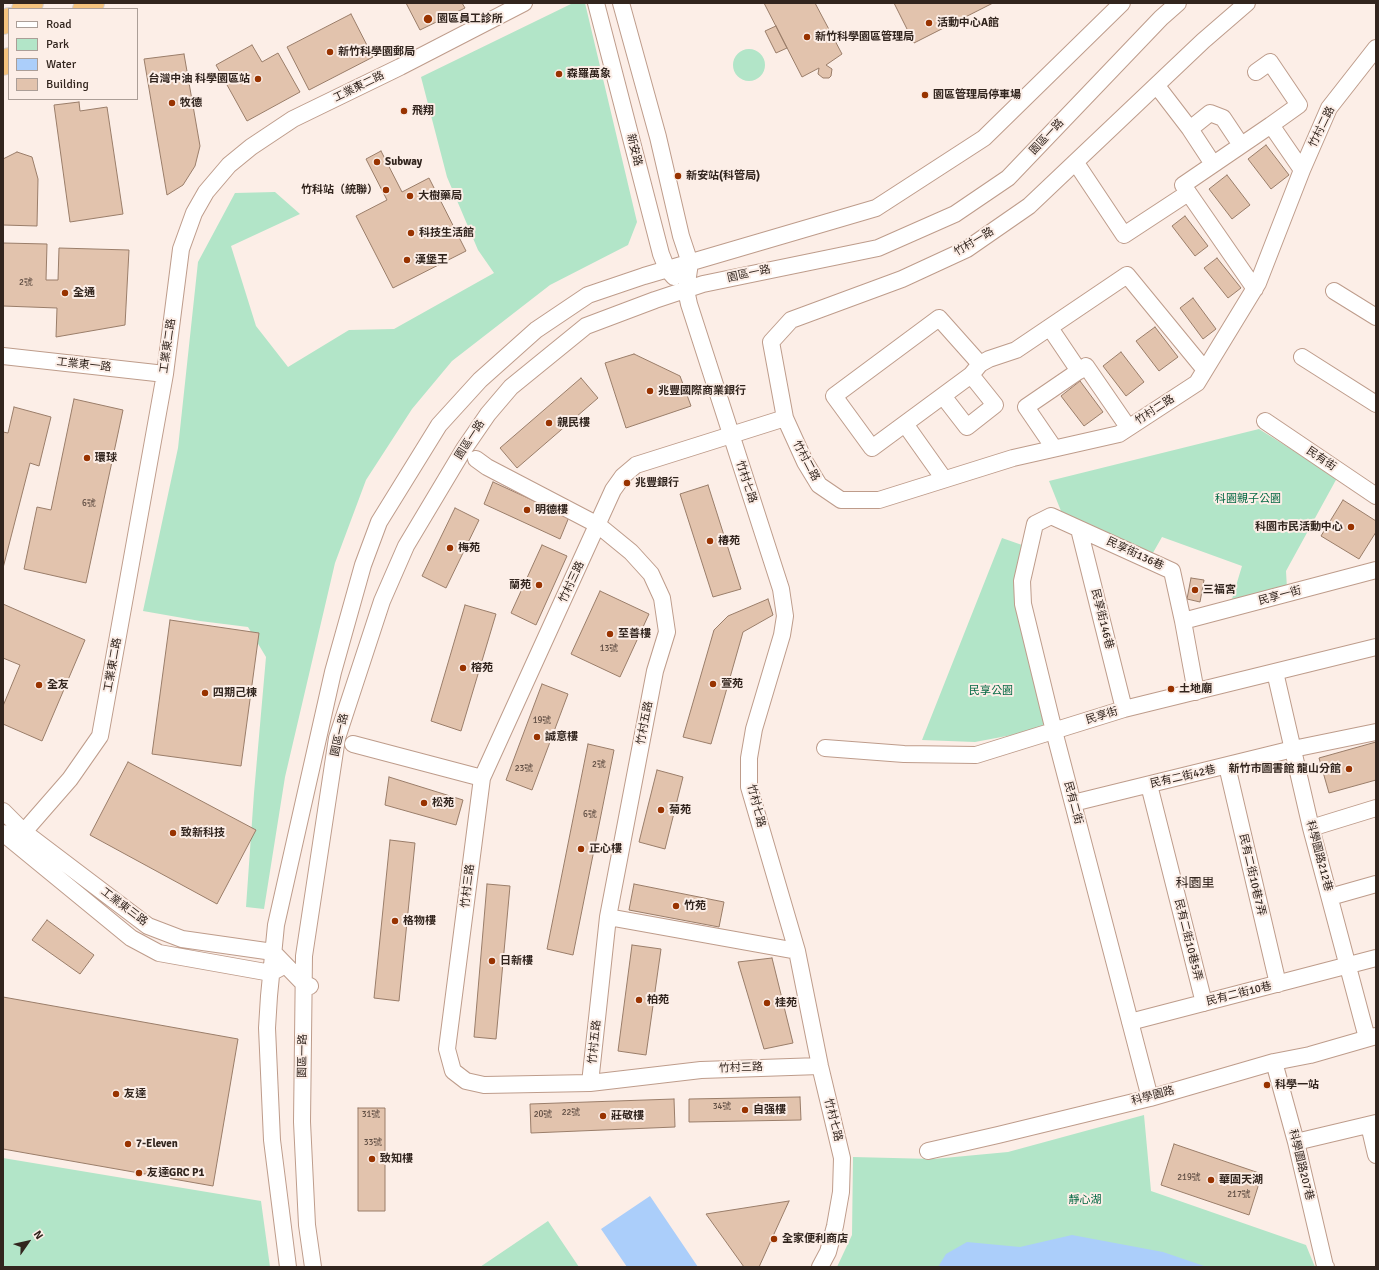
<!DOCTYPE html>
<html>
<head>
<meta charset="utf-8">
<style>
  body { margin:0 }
  #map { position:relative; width:1379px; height:1270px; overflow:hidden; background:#fceee7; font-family:Signika,sans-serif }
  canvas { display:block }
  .frame { position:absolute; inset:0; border:4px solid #32251e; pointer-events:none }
  .legend { position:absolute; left:8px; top:8px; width:130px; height:92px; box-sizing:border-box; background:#fceee7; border:1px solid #ab9e97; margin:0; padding:5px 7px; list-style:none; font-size:12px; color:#32251e }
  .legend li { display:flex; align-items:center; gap:8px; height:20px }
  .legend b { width:20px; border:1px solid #ab9e97 }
  .north { position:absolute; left:8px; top:1222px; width:40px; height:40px; -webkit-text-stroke:3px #fceee7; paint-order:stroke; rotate:56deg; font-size:11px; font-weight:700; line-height:16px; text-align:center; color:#32251e }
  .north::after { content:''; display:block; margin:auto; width:14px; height:18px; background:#32251e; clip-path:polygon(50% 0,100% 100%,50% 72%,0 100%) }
</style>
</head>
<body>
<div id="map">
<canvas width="1379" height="1270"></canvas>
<div class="frame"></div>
<ul class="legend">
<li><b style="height:5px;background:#fff"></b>Road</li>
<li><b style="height:11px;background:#b2e5c8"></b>Park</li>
<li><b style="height:11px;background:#abcefa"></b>Water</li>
<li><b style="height:11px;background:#e2c3ad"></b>Building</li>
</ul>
<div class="north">N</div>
</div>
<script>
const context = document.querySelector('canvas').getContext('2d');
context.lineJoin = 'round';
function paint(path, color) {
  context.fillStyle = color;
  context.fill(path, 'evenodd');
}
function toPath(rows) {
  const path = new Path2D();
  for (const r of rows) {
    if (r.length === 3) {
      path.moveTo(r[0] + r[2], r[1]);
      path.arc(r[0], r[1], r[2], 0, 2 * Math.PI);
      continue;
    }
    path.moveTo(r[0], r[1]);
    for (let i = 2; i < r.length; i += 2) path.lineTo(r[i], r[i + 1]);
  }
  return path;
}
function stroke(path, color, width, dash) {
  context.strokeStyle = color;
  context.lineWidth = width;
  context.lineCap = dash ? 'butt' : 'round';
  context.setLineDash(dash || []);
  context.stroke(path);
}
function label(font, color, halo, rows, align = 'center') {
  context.font = font + ' Signika,"Noto Sans TC",sans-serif';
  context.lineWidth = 4;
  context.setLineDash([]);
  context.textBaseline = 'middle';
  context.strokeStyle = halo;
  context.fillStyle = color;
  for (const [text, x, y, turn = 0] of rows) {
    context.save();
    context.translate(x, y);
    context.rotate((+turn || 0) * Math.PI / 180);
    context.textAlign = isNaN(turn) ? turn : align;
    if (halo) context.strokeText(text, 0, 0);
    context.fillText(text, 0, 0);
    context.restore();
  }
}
const green = toPath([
  [573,3,585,3,637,222,628,245,550,285,452,361,412,409,366,480,335,563,285,777,264,909,246,907,254,793,266,657,248,627,200,621,143,611,178,448,198,262,235,193,275,192,300,214,231,246,256,326,288,367,349,330,394,329,494,273,478,250,447,177,421,77],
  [749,65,16],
  [1259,429,1337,478,1286,571,1287,589,1232,599,1242,566,1162,537,1150,558,1063,516,1049,481],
  [1002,538,1022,545,1049,728,975,742,922,740],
  [1144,1115,1151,1191,1306,1245,1315,1267,837,1267,852,1235,853,1157,933,1159,1008,1152],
  [3,1158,261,1201,270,1267,3,1267],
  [548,1221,579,1267,480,1267]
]);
const water = toPath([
  [650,1196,698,1267,627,1267,601,1229],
  [1072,1235,1163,1252,1207,1267,938,1267,946,1254,967,1242,1020,1247]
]);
const building = toPath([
  [406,3,462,3,465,8,420,30,406,3],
  [764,3,815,3,842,54,826,65,832,69,831,76,829,78,823,78,818,74,819,68,802,77,764,3],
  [894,3,993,3,914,43,894,3],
  [351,14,373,57,309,90,287,47,351,14],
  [776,26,787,48,776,53,765,31,776,26],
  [252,45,262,62,278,53,300,92,247,121,216,65,252,45],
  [184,54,200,146,195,166,183,185,167,195,144,59,184,54],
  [79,102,80,111,107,107,123,214,70,222,54,105,79,102],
  [1266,145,1289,175,1271,189,1248,159,1266,145],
  [381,151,402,192,429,178,466,251,393,288,356,216,387,200,366,159,381,151],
  [17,152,32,157,38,179,37,226,3,225,3,159,17,152],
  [1227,175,1250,205,1232,219,1209,189,1227,175],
  [1185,216,1208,246,1195,256,1172,226,1185,216],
  [3,243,47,244,46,280,58,280,59,248,129,250,125,325,56,337,57,308,3,306,3,243],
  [1217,258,1241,288,1228,298,1204,268,1217,258],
  [1193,298,1216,329,1203,339,1180,308,1193,298],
  [1155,327,1178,357,1159,371,1136,341,1155,327],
  [1121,352,1144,382,1126,396,1103,366,1121,352],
  [634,354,680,376,691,406,626,428,605,363,634,354],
  [581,378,598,398,517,468,500,448,581,378],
  [1080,381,1103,412,1084,426,1061,396,1080,381],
  [74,399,123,410,86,583,24,569,37,507,51,510,74,399],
  [14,407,51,417,39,466,30,463,3,568,3,432,8,433,14,407],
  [493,482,569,517,560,539,484,504,493,482],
  [708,485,741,589,713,597,680,494,708,485],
  [1343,500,1376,521,1376,532,1359,559,1321,536,1343,500],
  [455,508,479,520,446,588,422,576,455,508],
  [542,545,567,556,536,625,511,613,542,545],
  [1191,578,1204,580,1200,602,1187,599,1191,578],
  [600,591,649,614,620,677,571,654,600,591],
  [768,599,773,615,743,632,711,744,683,737,714,630,728,616,768,599],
  [3,604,85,640,42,741,3,724,3,706,20,665,3,658,3,604],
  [465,605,496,614,461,731,431,721,465,605],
  [170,620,259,633,241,766,152,754,170,620],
  [542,684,568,694,532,790,506,780,542,684],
  [1376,742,1376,780,1329,793,1319,758,1376,742],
  [588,744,614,750,573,955,547,949,588,744],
  [128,762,256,830,217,904,90,835,128,762],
  [657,770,683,777,665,849,639,842,657,770],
  [389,777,463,800,456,825,385,805,389,777],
  [390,840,415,843,399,1001,374,998,390,840],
  [487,884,510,886,496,1039,474,1037,487,884],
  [634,884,724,902,719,927,629,910,634,884],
  [47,920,94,955,80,974,32,940,47,920],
  [632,945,661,949,646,1055,618,1051,632,945],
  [772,958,793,1043,764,1049,738,962,772,958],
  [3,997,238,1039,213,1186,3,1149,3,997],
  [800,1097,801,1120,689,1122,689,1099,800,1097],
  [674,1099,675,1127,531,1133,530,1104,674,1099],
  [358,1108,385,1108,385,1211,358,1211,358,1108],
  [1174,1144,1262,1174,1249,1215,1161,1185,1174,1144],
  [789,1201,759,1267,744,1267,706,1214,789,1201]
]);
const minor = toPath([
  [596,3,661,254,667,269,674,277],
  [621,3,658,137,681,236,690,263,686,290,689,304,781,589,785,616,782,635,754,729,749,758,749,787,797,951,820,1066,842,1158,841,1192,835,1226,828,1252,820,1267],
  [1247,3,1203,41,1029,206,967,249,902,279,791,320,771,342,785,418,805,462,819,485,841,500,879,500,1013,458,1119,434,1197,383,1258,283,1302,170,1329,108,1376,48],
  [1256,72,1270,62,1299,105,1271,125],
  [1157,86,1190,129],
  [1076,163,1124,235,1188,193],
  [1213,164,1190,129,1210,113,1223,118,1241,145],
  [1255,289,1183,185,1271,125,1302,170],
  [1334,291,1376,317],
  [939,318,980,364,971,375,872,448,834,396,939,318],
  [1050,328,1079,371],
  [3,356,165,374],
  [1302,357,1376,404],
  [980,364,989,359,1016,350,1127,275,1205,370],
  [943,396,967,427,995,405,971,375],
  [785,418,636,465,623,476,613,490,482,778,447,1049,453,1071,466,1081,484,1085,590,1083,701,1070,820,1066],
  [1265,421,1376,496],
  [905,424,944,479],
  [1054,448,1026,407,1086,366,1128,427],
  [476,459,487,467,598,525,631,552,651,574,662,598,667,632,655,671,608,917,590,1083],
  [1079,529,1124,709],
  [1183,621,1376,570],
  [1275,672,1311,828,1367,1038],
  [353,744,482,778],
  [825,748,904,754,976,755,1124,709,1376,647],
  [1227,766,1278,984],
  [1149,785,1204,1003],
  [1073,803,1293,749,1376,732],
  [3,811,24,832,148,926,182,939,273,952,304,984,310,986],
  [1311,828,1376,808],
  [3,833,131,938,159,953,271,973,280,968],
  [15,842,70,779,100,736,165,374,181,249,194,213,206,192,229,165,251,147,293,119,400,67,524,3],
  [1330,897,1376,884],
  [608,917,797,951],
  [1130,1022,1376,958],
  [1274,1062,1296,1142,1325,1266,1326,1267],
  [1150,1098,1054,731,1023,604,1022,581,1035,524,1051,516,1172,571,1183,621,1196,692],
  [1369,1125,1376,1155],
  [1296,1142,1376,1123],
  [928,1151,998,1135,1150,1098,1274,1062,1310,1055,1376,1036],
  [288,1267,272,1140,267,1028,269,996,276,925,333,672,363,565,379,522,439,425,480,380,536,330,588,295,644,276,876,208,984,138,1122,3],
  [313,1267,307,1225,302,1122,304,956,337,738,382,601,406,546,464,449,488,414,511,387,586,326,655,300,703,284,878,248,955,214,1008,178,1161,18,1178,3]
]);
const highway = toPath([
  [23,9,32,3],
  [84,9,93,3],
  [3,23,9,19],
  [3,64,9,59]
]);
const markers = [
  [428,19,5,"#983300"],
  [929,23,4,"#983300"],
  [807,37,4,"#983300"],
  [330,52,4,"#983300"],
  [559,74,4,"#983300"],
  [258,79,4,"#983300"],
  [925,95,4,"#983300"],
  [172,103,4,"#983300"],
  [404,111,4,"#983300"],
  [377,162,4,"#983300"],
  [678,176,4,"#983300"],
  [386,190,4,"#983300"],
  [410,196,4,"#983300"],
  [411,233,4,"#983300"],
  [407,260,4,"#983300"],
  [65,293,4,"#983300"],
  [650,391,4,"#983300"],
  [549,423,4,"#983300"],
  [87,458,4,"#983300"],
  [627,483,4,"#983300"],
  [527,510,4,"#983300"],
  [1351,527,4,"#983300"],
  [710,541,4,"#983300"],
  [450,548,4,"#983300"],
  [539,585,4,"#983300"],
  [1195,590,4,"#983300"],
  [610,634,4,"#983300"],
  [463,668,4,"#983300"],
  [713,684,4,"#983300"],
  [39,685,4,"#983300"],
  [1171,689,4,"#983300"],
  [205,693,4,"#983300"],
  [537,737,4,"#983300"],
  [1349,769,4,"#983300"],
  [424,803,4,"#983300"],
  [661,810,4,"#983300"],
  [173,833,4,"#983300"],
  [581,849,4,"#983300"],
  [676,906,4,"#983300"],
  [395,921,4,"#983300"],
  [492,961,4,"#983300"],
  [639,1000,4,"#983300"],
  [767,1003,4,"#983300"],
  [1267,1085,4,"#983300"],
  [116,1094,4,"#983300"],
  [745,1110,4,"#983300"],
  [603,1116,4,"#983300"],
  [128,1144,4,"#983300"],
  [372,1159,4,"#983300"],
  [139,1173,4,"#983300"],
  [1211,1180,4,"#983300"],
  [774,1239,4,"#983300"]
];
const numberNames = [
  ["2號",26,283],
  ["6號",89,504],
  ["13號",609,649],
  ["19號",542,721],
  ["2號",599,765],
  ["23號",524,769],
  ["6號",590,815],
  ["34號",722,1107],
  ["22號",571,1113],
  ["31號",371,1115],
  ["20號",543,1115],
  ["33號",373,1143],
  ["219號",1189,1178],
  ["217號",1239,1195]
];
const poiNames = [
  ["園區員工診所",437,19],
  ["活動中心A館",937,23],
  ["新竹科學園區管理局",815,37],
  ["新竹科學園郵局",338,52],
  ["森羅萬象",567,74],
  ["台灣中油 科學園區站",250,79,"right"],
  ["園區管理局停車場",933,95],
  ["牧德",180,103],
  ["飛翔",412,111],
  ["Subway",385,162],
  ["新安站(科管局)",686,176],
  ["竹科站（統聯）",378,190,"right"],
  ["大樹藥局",418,196],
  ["科技生活館",419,233],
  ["漢堡王",415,260],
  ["全通",73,293],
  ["兆豐國際商業銀行",658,391],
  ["親民樓",557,423],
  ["環球",95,458],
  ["兆豐銀行",635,483],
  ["明德樓",535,510],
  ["科園市民活動中心",1343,527,"right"],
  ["椿苑",718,541],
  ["梅苑",458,548],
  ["蘭苑",531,585,"right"],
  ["三福宮",1203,590],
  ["至善樓",618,634],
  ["榕苑",471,668],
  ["萱苑",721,684],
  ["全友",47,685],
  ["土地廟",1179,689],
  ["四期己棟",213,693],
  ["誠意樓",545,737],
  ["新竹市圖書館 龍山分館",1341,769,"right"],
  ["松苑",432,803],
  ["菊苑",669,810],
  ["致新科技",181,833],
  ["正心樓",589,849],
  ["竹苑",684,906],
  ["格物樓",403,921],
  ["日新樓",500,961],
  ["柏苑",647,1000],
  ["桂苑",775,1003],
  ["科學一站",1275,1085],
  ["友達",124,1094],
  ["自强樓",753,1110],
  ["莊敬樓",611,1116],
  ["7-Eleven",136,1144],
  ["致知樓",380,1159],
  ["友達GRC P1",147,1173],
  ["華固天湖",1219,1180],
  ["全家便利商店",782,1239]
];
const streetNames = [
  ["工業東二路",359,87,-26],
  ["竹村二路",1322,127,-64],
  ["園區一路",1047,137,-47],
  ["新安路",634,150,76],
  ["竹村一路",974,242,-31],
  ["園區一路",749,274,-12],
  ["工業東二路",168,346,-82],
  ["工業東一路",84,365,6],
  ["竹村二路",1155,410,-33],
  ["園區一路",470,440,-57],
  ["民有街",1321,459,34],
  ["竹村二路",806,461,62],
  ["竹村七路",746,482,72],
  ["民享街136巷",1135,554,25],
  ["竹村三路",572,582,-65],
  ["民享一街",1280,596,-15],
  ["民享街146巷",1102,619,76],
  ["工業東二路",113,665,-80],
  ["民享街",1102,716,-17],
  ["竹村五路",645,723,-79],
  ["園區一路",340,735,-77],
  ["民有二街42巷",1183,777,-13],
  ["民有二街",1073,803,75],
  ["竹村七路",756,806,76],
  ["科學園路212巷",1319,856,75],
  ["民有二街10巷7弄",1252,875,77],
  ["竹村三路",468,886,-83],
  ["工業東三路",124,907,37],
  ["民有二街10巷5弄",1188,940,76],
  ["民有二街10巷",1239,994,-14],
  ["竹村五路",595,1042,-84],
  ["園區一路",303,1056,-89],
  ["竹村三路",741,1068,-2],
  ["科學園路",1153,1096,-15],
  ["竹村七路",833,1120,76],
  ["科學園路207巷",1301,1165,76]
];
const parkNames = [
  ["科園親子公園",1248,499],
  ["民享公園",991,691],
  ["靜心湖",1085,1200]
];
const quarterNames = [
  ["科園里",1195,884]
];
paint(green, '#b2e5c8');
paint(water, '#abcefa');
paint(building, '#e2c3ad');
stroke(building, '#9a7d69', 1);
stroke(minor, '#be9c8b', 18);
stroke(highway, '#d2cfce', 24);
stroke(minor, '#fff', 16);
stroke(highway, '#f5c37e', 22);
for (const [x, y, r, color] of markers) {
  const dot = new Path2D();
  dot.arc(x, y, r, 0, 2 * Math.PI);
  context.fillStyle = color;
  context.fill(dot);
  stroke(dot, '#fceee7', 1.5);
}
label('9px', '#5e4c42', null, numberNames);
label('bold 11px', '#32251e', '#fceee7', poiNames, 'left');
label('11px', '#32251e', '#fceee7', streetNames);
label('11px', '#036843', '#fceee7', parkNames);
label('13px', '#32251e', '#fceee7', quarterNames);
</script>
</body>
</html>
